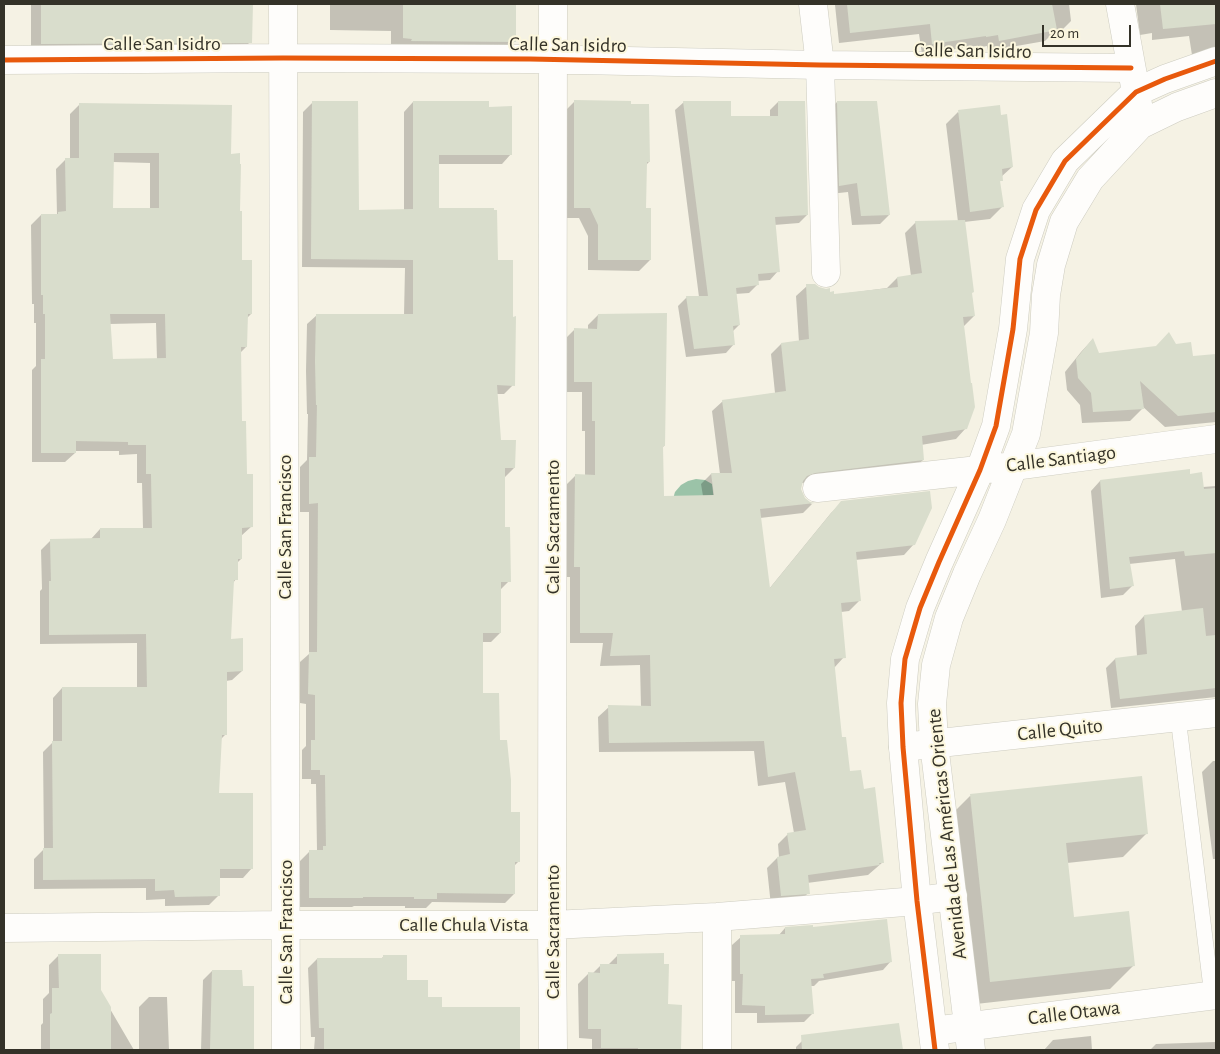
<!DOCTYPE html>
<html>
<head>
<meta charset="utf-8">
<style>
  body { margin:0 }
  #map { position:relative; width:1220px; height:1054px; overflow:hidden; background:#f5f2e4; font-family:"Alegreya Sans",sans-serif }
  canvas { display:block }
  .frame { position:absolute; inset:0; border:5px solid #343228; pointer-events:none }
  .scale { position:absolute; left:1042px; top:25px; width:89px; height:22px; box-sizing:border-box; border:2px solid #343228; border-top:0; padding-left:6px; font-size:15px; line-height:18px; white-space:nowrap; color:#343228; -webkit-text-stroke:4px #fcf7dd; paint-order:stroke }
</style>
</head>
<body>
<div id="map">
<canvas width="1220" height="1054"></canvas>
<div class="frame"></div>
<div class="scale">20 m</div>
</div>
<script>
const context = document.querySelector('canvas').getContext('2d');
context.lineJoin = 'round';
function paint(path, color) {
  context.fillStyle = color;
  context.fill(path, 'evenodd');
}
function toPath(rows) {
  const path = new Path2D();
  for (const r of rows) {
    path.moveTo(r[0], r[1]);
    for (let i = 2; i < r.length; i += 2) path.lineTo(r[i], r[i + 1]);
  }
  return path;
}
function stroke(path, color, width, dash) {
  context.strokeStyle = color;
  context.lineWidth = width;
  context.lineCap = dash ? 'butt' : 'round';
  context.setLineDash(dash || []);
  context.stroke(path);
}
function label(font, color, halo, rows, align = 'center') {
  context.font = font + ' "Alegreya Sans",sans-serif';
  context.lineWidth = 4;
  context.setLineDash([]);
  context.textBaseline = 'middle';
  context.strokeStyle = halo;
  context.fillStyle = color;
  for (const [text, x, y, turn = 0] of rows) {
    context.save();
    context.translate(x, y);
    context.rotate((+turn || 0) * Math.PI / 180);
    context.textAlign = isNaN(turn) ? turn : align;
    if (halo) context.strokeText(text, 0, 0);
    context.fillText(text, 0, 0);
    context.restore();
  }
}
const water = toPath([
  [696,479,705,480,712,484,714,500,672,502,675,492,681,485,688,481]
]);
const shadow = toPath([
  [31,4,251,4,250,42,240,52,31,54],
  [330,4,515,4,515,41,503,53,391,50,391,31,330,30],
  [830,4,1069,4,1071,21,1060,32,1053,33,1045,41,988,51,987,46,976,48,976,46,922,54,919,34,839,43,835,5,830,5],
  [1136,4,1216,4,1216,52,1192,55,1189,36,1152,40,1152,33,1140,35],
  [313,102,357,211,404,210,404,112,413,102,488,108,511,154,502,164,438,164,437,209,497,261,513,385,504,394,497,394,500,442,514,468,505,477,504,528,509,581,500,590,500,633,491,642,481,642,481,694,498,741,510,814,519,861,514,866,514,894,505,903,432,902,426,908,405,908,405,906,354,906,352,907,300,907,300,861,309,852,317,851,316,784,311,784,311,779,302,779,302,750,306,746,306,704,300,703,300,662,309,654,309,512,300,512,300,467,307,460,308,414,307,414,306,371,307,324,317,315,404,315,405,268,302,267,303,112],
  [574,102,630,105,649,162,646,165,645,209,650,260,639,271,588,270,588,236,579,218,563,218,563,113],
  [684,102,730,117,770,117,770,110,778,102,807,215,799,223,774,225,778,271,770,280,757,281,758,284,749,293,735,294,739,325,733,331,734,344,726,353,686,357,678,306,687,297,699,297,675,110],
  [837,102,889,215,880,224,852,225,848,192,830,194,828,112],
  [80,104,230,155,239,212,241,262,251,314,246,319,246,347,240,353,241,422,245,475,252,526,241,536,241,559,237,563,236,579,233,583,230,640,242,671,232,680,226,681,225,735,221,739,217,794,252,868,243,878,219,878,219,895,209,905,165,906,165,899,146,900,146,888,34,889,34,859,44,849,43,752,53,742,53,698,62,688,137,688,137,643,40,644,40,591,42,589,41,550,51,540,91,539,100,529,143,529,142,483,137,483,137,454,119,455,119,451,75,451,75,453,65,462,32,462,32,370,36,366,36,323,34,323,34,304,32,304,31,225,41,215,57,215,56,169,65,160,70,159,70,114],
  [113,162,150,163,150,209,112,209],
  [156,323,157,360,112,361,109,324],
  [958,112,1012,167,1001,177,1002,180,999,182,1002,207,990,219,964,222,974,316,963,327,966,428,956,439,921,445,923,460,912,470,803,483,801,483,800,489,804,498,810,503,812,504,803,513,760,518,769,589,831,513,842,502,914,544,904,555,855,560,859,601,849,611,841,612,844,657,834,668,841,738,849,773,863,790,883,862,868,875,807,883,808,893,798,904,771,906,767,868,777,858,779,857,778,844,788,834,794,833,785,782,758,786,754,751,599,752,598,717,609,707,641,707,640,665,600,666,603,643,570,643,570,577,564,577,565,486,575,476,585,476,585,431,582,431,582,392,564,392,564,340,575,329,588,330,588,325,598,315,664,446,662,448,662,497,703,496,701,484,711,474,720,474,712,411,723,401,775,393,771,354,781,344,799,342,796,296,807,286,833,295,887,288,897,278,911,276,905,233,916,222,958,222,946,124],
  [1092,340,1098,354,1175,346,1192,358,1216,356,1216,422,1165,427,1142,406,1142,409,1130,421,1082,423,1080,405,1067,390,1065,372,1081,352],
  [1189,475,1203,487,1216,486,1216,697,1111,708,1106,668,1115,659,1137,656,1135,626,1144,616,1182,612,1175,559,1129,564,1132,586,1123,595,1101,598,1091,491,1100,481],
  [1213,761,1216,761,1216,859,1213,859,1202,772],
  [970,796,1147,833,1123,857,1067,863,1073,918,1134,965,1110,989,967,1005,947,819],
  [785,928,812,928,891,961,883,970,819,981,814,986,810,986,813,1013,804,1022,757,1023,757,1013,735,1013,735,981,732,981,732,945,741,937,779,935],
  [59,955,99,990,134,1050,41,1050,41,1025,43,1023,43,999,49,993,49,965],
  [618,955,667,1006,680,1006,680,1050,592,1050,592,1039,579,1038,578,984,588,974,592,974,601,965,608,965],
  [383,957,405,981,441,1008,519,1008,519,1050,314,1050,315,1037,311,1037,308,968,317,959,381,959],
  [212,971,242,987,253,988,253,1050,201,1050,203,980],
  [149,997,167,997,169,1050,139,1050,139,1007],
  [807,1036,901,1049,900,1050,796,1050,796,1047],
  [1091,1036,1092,1050,1044,1050,1053,1040],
  [1216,1042,1216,1050,1150,1050,1156,1044]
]);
const building = toPath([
  [41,4,253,4,252,43,41,44],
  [403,4,516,4,516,42,411,41,412,39,403,38],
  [847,4,1052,4,1057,30,999,41,998,35,986,37,986,36,932,44,930,24,850,33],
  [1160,4,1216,4,1216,24,1163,29],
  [574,100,631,101,631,104,649,104,650,162,647,162,646,208,651,208,651,260,598,260,598,225,590,208,574,208],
  [312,101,358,101,359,210,413,209,413,101,489,101,489,107,512,106,512,155,439,155,439,208,494,208,494,210,497,210,498,260,513,260,513,317,516,316,515,386,497,385,501,440,516,440,515,468,505,468,505,527,510,527,511,582,501,582,501,633,483,633,483,693,499,693,500,740,507,740,511,780,511,812,520,812,520,862,515,862,515,894,437,893,437,899,414,899,414,897,363,897,363,898,309,898,309,850,323,850,323,846,326,846,325,775,320,775,320,770,311,770,311,740,315,740,315,695,308,694,309,652,317,652,318,503,309,504,309,457,316,457,317,405,316,405,315,361,316,314,413,314,413,260,311,259],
  [683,101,731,101,731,116,778,116,778,101,805,101,808,215,775,217,780,272,758,274,759,285,736,288,740,325,733,326,735,345,694,349,686,296,708,296],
  [837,101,877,101,890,215,861,216,857,183,839,186],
  [79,103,232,105,231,154,240,153,240,164,241,164,240,211,242,211,242,260,252,260,252,314,248,314,247,347,241,347,242,421,246,421,247,474,253,474,253,527,242,528,242,559,238,559,238,580,234,580,231,639,243,638,243,671,227,672,227,735,222,735,219,793,253,793,253,869,220,869,220,896,175,897,174,890,155,891,155,879,43,880,43,848,53,848,52,741,62,741,62,687,147,687,146,634,49,635,49,581,51,581,50,539,100,538,100,528,152,528,151,474,146,474,146,445,128,445,128,442,76,441,76,453,41,453,41,359,45,359,45,314,43,314,43,295,41,295,41,214,58,214,58,212,66,211,65,158,79,158],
  [114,153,159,153,159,208,113,208],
  [110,314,165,314,166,358,113,359],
  [1000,105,1001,115,1007,114,1013,167,1002,169,1003,181,1000,181,1004,207,970,212,958,110],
  [965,220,974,292,972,293,975,316,963,317,971,383,972,383,975,407,967,429,922,436,924,460,815,473,807,476,803,481,801,489,805,498,810,502,815,503,760,509,770,588,841,501,930,491,932,508,915,545,856,552,861,601,841,603,846,658,834,659,842,737,846,737,850,771,861,770,864,789,875,787,884,863,879,863,880,865,808,875,810,894,781,896,777,857,790,854,787,833,806,830,795,772,768,777,764,741,609,743,608,705,651,706,650,655,610,656,613,633,580,633,580,567,574,567,575,474,595,475,595,421,592,421,592,382,574,382,574,328,597,329,598,314,667,313,665,446,663,446,664,496,714,495,711,473,732,473,722,400,786,391,781,343,809,339,806,284,815,284,819,287,826,289,830,288,830,292,834,291,834,294,898,287,897,277,922,273,915,221],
  [1169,332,1176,344,1191,342,1193,356,1216,354,1216,412,1178,416,1140,381,1144,409,1093,412,1091,393,1078,378,1076,359,1093,338,1099,353,1156,346],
  [1190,469,1190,474,1202,472,1204,489,1216,488,1216,553,1185,556,1184,551,1129,557,1134,586,1110,589,1100,480],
  [1203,608,1206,636,1216,635,1216,688,1120,699,1115,658,1147,654,1144,615],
  [1142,776,1148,834,1066,843,1074,917,1129,911,1135,966,990,982,970,794],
  [887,919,892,962,823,974,824,978,811,979,814,1014,765,1015,765,1006,742,1005,743,974,740,974,740,935,785,934,785,927,813,925,813,927],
  [664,953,664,964,669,964,668,1004,682,1005,681,1050,638,1050,638,1048,601,1048,601,1029,588,1029,588,972,600,973,600,964,617,964,617,954],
  [58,954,101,954,101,990,111,1007,111,1050,50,1050,50,1014,52,1013,52,988,59,988],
  [383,955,407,955,407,980,428,980,428,997,442,997,442,1007,520,1007,520,1050,324,1050,324,1028,319,1028,317,958,383,958],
  [212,970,242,970,243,986,254,986,254,1050,210,1050],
  [899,1023,903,1050,802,1050,801,1035]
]);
const lane = toPath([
  [1178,717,1212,996]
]);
const street = toPath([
  [283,4,286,1050],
  [553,4,552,925,553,1050],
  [813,4,820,65,826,273],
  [4,60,283,58,530,59,820,65,1131,68],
  [903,747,1216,713],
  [4,928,286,925,552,925,717,917,917,901,953,896],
  [933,1031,1216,995],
  [717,1050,717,917]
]);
const secondary = toPath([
  [1120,4,1136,92,1139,111],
  [817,488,1014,466,1216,439],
  [935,1050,917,901,903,747,901,703,905,659,920,608,939,562,980,470,996,426,1013,329,1020,259,1036,210,1065,161,1136,92,1165,79,1216,61],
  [971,1050,934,744,932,704,936,665,949,618,967,574,992,520,1026,434,1044,333,1046,295,1051,265,1064,222,1090,179,1140,125,1177,107,1216,93]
]);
const cycleway = toPath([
  [4,60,283,58,530,59,820,65,1131,68],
  [935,1050,917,901,903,747,901,703,905,659,920,608,939,562,980,470,996,426,1013,329,1020,259,1036,210,1065,161,1136,92,1165,79,1216,61]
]);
const streetNames = [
  ["Calle San Isidro",162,44],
  ["Calle San Isidro",568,45,1],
  ["Calle San Isidro",973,51,1],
  ["Calle Santiago",1061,459,-7],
  ["Calle San Francisco",285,527,-90],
  ["Calle Sacramento",553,527,-90],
  ["Calle Quito",1060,730,-6],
  ["Avenida de Las Américas Oriente",947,834,-96],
  ["Calle Chula Vista",464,925],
  ["Calle San Francisco",286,932,-90],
  ["Calle Sacramento",553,932,-90],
  ["Calle Otawa",1074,1013,-7]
];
paint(water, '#9bc3a8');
paint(shadow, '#0003');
paint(building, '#d9ddcc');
stroke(lane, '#cdccc0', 16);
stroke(street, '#cdccc0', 29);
stroke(secondary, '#cdccc0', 29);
stroke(lane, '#fefdfb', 15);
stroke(street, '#fefdfb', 28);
stroke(secondary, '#fefdfb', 28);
stroke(cycleway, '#e8590c', 5);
label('20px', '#343228', '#fcf7dd', streetNames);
</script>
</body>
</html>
